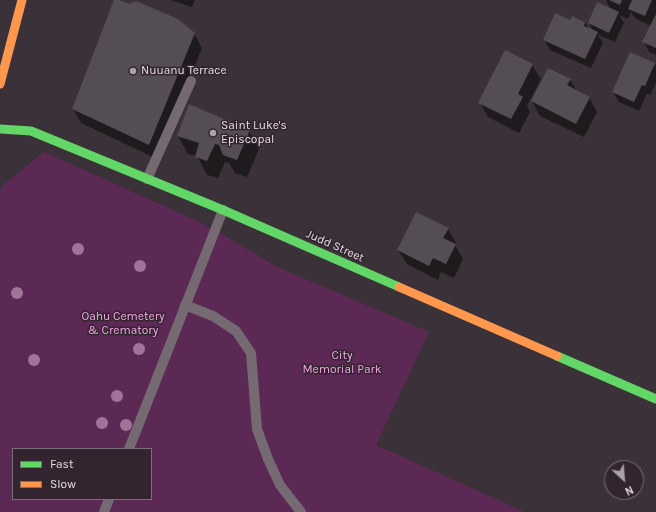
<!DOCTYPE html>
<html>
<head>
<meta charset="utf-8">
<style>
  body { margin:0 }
  #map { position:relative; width:656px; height:512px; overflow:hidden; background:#3a3238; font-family:Karla,sans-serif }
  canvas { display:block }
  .legend { position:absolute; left:12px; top:448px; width:140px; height:52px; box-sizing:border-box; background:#332530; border:1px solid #7b6f78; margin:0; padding:5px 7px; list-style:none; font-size:12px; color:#e7dee5 }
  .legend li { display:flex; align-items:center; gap:8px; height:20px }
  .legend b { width:20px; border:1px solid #7b6f78 }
  .north { position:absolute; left:604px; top:460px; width:40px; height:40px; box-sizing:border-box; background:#332530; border:1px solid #7b6f78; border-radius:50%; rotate:154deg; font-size:11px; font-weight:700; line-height:16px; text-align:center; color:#e7dee5 }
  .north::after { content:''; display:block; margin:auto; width:14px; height:18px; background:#aaa2a8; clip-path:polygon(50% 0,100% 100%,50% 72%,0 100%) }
</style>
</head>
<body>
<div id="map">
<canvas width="656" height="512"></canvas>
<ul class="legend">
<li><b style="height:5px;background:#63d668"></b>Fast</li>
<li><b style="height:5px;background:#ff974d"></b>Slow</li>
</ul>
<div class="north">N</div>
</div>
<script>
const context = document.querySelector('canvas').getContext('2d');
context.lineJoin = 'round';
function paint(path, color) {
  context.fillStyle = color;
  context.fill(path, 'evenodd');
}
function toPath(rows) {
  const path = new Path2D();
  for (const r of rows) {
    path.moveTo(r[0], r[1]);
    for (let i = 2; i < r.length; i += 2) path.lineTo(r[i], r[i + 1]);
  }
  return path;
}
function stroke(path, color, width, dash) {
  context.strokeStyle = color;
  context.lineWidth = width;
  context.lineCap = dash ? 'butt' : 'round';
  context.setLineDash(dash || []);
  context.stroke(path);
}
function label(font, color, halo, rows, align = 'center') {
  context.font = font + ' Karla,sans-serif';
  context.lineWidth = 3;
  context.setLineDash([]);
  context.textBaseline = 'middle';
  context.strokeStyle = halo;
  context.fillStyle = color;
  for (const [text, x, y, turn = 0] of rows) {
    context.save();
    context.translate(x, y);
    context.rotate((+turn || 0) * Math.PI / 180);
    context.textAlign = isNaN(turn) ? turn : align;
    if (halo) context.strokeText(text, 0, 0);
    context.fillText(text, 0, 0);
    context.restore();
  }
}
const green = toPath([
  [44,152,193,219,215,230,277,267,429,332,376,445,525,512,0,512,0,196,1,187],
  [13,449,151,449,151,499,13,499]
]);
const shadow = toPath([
  [115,0,194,33,202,48,157,159,81,123,73,109],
  [170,0,195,0,192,7],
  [606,0,656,0,656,55,649,52,644,42,651,26,635,18,631,12,628,19,619,15,624,23,615,42,598,35,603,43,591,68,550,50,544,40,570,21,585,22,589,29,593,31,589,23,598,4,611,10],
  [655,64,656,66,656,83,650,95,647,94,639,111,619,102,613,92],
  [532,65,541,79,527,106,530,112,519,133,488,117,480,103],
  [570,80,577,91,589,97,597,112,584,137,540,116,532,101],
  [249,131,259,149,247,177,235,173,229,163,225,162,218,178,207,175,197,156,188,154,178,136],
  [448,229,456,243,455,245,463,259,454,278,441,272,438,280,407,264,398,250]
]);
const building = toPath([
  [114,0,119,0,129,4,136,1,178,19,195,33,149,145,72,109],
  [609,0,622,0,620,5],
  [632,0,652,0,645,16,628,9],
  [597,2,619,12,609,33,588,23],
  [555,13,570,20,572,16,585,22,584,26,598,32,585,59,543,40],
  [656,14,656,48,642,42],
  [505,50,533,64,518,94,523,97,511,119,478,103],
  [630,52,655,63,645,86,642,85,634,102,612,92],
  [548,68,571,79,567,85,590,97,576,124,531,101],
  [189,104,250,130,237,160,223,155,219,145,215,144,207,161,195,157,199,143,177,136],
  [416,212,449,228,443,238,456,244,446,264,433,258,429,266,397,250]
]);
const lane = toPath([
  [147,179,191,81],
  [185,305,213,316,236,331,251,353,257,429,268,459,280,485,301,512],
  [129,449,223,210],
  [104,512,109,499]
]);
const fast = toPath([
  [0,129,31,131,223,210,399,287],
  [557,356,656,399]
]);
const slow = toPath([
  [0,84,22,0],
  [399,287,557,356]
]);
const trees = [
  [78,249],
  [140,266],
  [17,293],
  [139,349],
  [34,360],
  [117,396],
  [102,423],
  [126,425]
];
const markers = [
  [133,71,4,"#aaa2a8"],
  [213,133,4,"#aaa2a8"]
];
const poiNames = [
  ["Nuuanu Terrace",141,71],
  ["Saint Luke's",221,126],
  ["Episcopal",221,140]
];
const streetNames = [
  ["Judd Street",335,246,24]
];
const parkNames = [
  ["Oahu Cemetery",123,317],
  ["& Crematory",123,331],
  ["City",342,356],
  ["Memorial Park",342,370]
];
paint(green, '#5c2955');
paint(shadow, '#0007');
paint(building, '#544d53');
stroke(lane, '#756972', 10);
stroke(fast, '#63d668', 9);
stroke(slow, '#ff974d', 9);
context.fillStyle = '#a27399';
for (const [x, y] of trees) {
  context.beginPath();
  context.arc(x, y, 6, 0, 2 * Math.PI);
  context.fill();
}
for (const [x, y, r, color] of markers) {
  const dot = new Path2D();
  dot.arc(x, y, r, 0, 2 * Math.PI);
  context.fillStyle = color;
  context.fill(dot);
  stroke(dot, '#332530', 1.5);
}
label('12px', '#e7dee5', '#332530', poiNames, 'left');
label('12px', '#e7dee5', '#332530', streetNames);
label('12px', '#f7a9e9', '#332530', parkNames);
</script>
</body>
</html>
